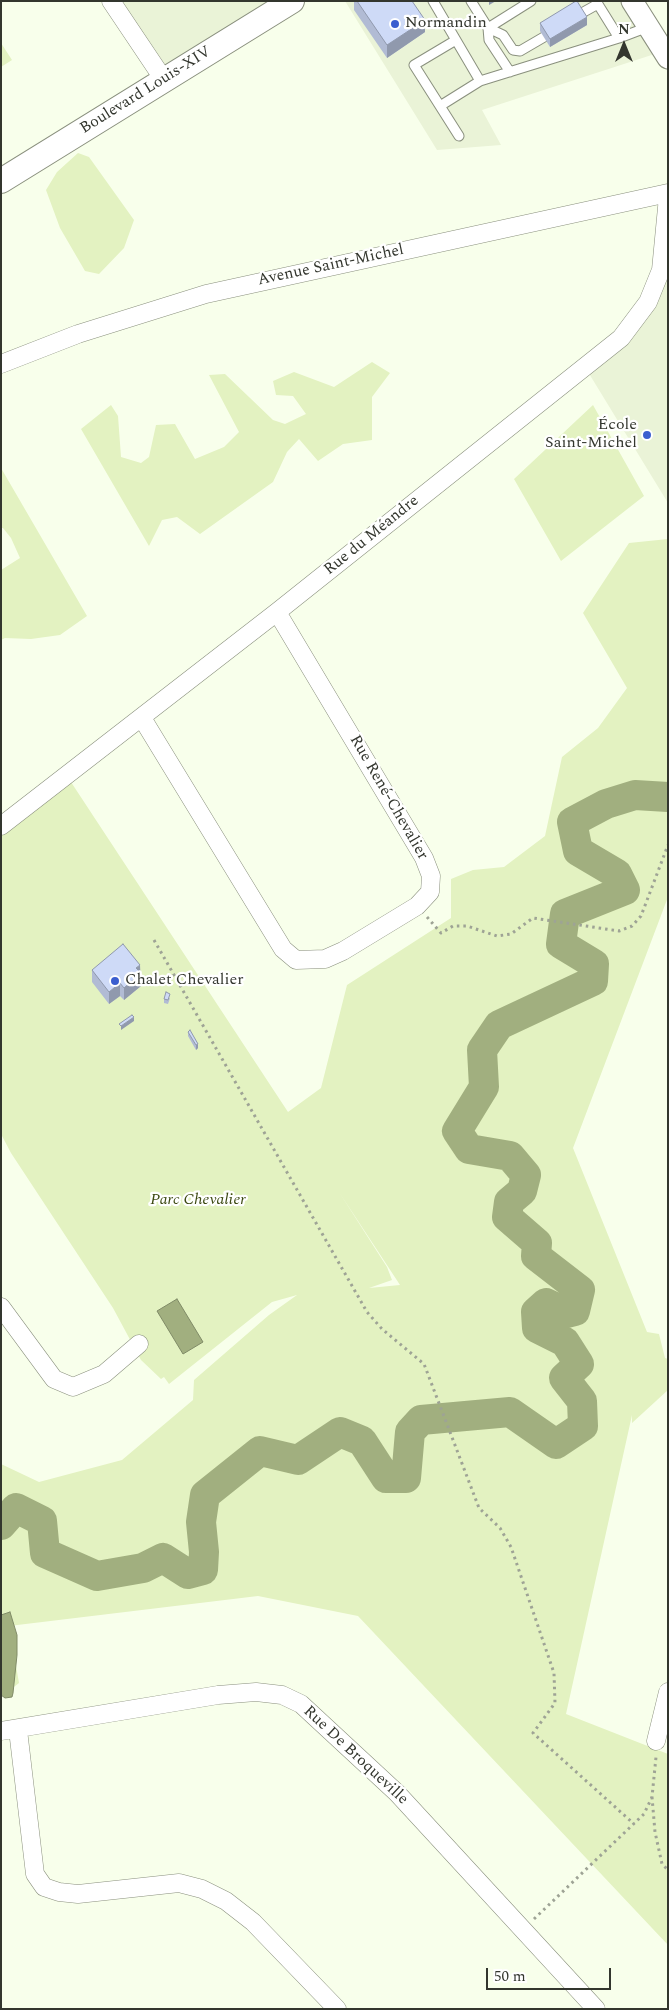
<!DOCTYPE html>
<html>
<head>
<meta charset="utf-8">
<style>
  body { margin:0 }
  #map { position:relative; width:669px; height:2010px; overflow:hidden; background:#f8ffeb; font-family:Spectral,serif }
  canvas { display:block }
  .frame { position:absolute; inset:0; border:2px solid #33362e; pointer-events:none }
  .north { position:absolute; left:599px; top:20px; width:50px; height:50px; -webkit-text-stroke:4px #fff; paint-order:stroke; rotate:0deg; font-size:14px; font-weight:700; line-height:20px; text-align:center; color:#33362e }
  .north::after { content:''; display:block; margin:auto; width:18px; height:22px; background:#33362e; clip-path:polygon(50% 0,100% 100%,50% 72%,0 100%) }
  .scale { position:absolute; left:486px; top:1968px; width:125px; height:22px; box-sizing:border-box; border:2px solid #33362e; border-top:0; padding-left:6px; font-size:15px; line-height:18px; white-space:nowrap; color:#33362e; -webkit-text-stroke:4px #fff; paint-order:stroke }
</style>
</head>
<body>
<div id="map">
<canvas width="669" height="2010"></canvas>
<div class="frame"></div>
<div class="north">N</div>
<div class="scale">50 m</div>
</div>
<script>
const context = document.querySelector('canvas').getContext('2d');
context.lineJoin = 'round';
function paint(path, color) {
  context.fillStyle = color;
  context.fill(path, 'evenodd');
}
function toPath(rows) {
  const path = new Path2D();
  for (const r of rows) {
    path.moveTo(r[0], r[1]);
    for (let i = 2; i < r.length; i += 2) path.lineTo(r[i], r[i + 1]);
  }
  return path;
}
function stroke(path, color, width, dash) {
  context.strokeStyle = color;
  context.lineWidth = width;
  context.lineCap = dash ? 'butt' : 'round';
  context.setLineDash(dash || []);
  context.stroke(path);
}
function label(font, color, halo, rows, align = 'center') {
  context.font = font + ' Spectral,serif';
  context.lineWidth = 4.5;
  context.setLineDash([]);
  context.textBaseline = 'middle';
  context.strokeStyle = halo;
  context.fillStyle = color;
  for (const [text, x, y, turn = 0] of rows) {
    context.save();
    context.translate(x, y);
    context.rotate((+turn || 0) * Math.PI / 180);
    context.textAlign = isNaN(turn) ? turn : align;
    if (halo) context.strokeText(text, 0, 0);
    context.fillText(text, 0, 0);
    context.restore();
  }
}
const built = toPath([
  [111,1,292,1,164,80],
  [345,1,632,1,664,51,482,110,501,145,437,150],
  [668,272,668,503,585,367]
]);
const green = toPath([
  [1,43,12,60,1,67],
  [78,153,89,157,134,220,124,248,99,274,85,271,60,228,46,190,57,172],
  [372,362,390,373,372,397,372,440,343,444,318,461,299,439,287,452,273,482,200,534,177,517,162,520,149,546,81,429,111,405,118,416,121,457,141,463,149,457,156,425,175,424,195,459,224,447,239,432,209,375,225,374,273,420,285,424,306,414,293,396,276,395,273,381,294,372,334,387],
  [593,405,644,496,561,561,514,479],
  [1,468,87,616,60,635,31,639,5,638,1,640,1,570,20,558,11,538,3,528,1,528],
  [668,539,668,897,573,1148,647,1332,659,1334,665,1358,668,1359,668,1390,632,1423,632,1415,566,1714,668,1754,668,1945,358,1616,258,1596,9,1626,19,1683,1,1697,1,1464,39,1482,122,1460,193,1400,194,1380,269,1315,297,1295,272,1302,169,1384,164,1377,161,1379,141,1360,113,1308,11,1153,1,1134,1,826,67,776,288,1112,321,1088,347,985,451,918,451,879,473,870,504,867,545,836,562,757,598,728,627,688,583,613,629,543],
  [339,1192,400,1285,369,1288,392,1280,387,1267]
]);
const water = toPath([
  [177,1299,203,1342,183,1354,157,1311,177,1299],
  [10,1612,17,1635,17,1655,13,1693,12,1697,5,1698,1,1695,1,1615,10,1612]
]);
const river = toPath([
  [1,1525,16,1508,42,1521,45,1553,97,1576,143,1568,163,1558,188,1574,203,1570,204,1552,201,1522,205,1495,260,1451,298,1460,340,1432,362,1441,386,1478,406,1478,410,1432,421,1420,510,1412,556,1444,583,1426,582,1401,564,1378,579,1364,565,1342,537,1328,536,1312,546,1303,567,1313,575,1311,580,1290,536,1256,537,1243,507,1217,509,1202,522,1191,526,1175,510,1156,469,1149,457,1131,484,1087,482,1050,499,1025,593,981,594,964,561,944,565,914,625,890,617,874,578,851,572,822,606,804,635,795,668,797]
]);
const path = toPath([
  [427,917,441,933,453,926,467,926,497,936,511,934,533,918,619,931,632,926,641,916,668,845],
  [154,940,367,1312,382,1329,424,1364,479,1508,500,1528,511,1547,554,1673,555,1703,533,1733,634,1824],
  [652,1797,655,1832,662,1864,668,1870],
  [534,1919,644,1814,652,1797,656,1757]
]);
const service = toPath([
  [433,1,480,81],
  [471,1,488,28,489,40,510,72],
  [596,1,619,38],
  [580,14,598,4],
  [488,28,503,35,513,50,520,51,544,37],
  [488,28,531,1],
  [456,40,414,65,459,136],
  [440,106,480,81,619,38,648,27]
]);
const minor = toPath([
  [111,1,164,80],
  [1,364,78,334,206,294,668,193],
  [142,718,283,949,296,960,325,959,343,951,417,906,430,892,431,876,424,858,277,612],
  [1,826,277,612,621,338,648,302,661,270,668,197],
  [1,1307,54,1379,73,1387,104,1374,139,1344],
  [18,1730,35,1874,44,1887,59,1892,78,1894,179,1883,202,1889,226,1901,253,1922,337,2009],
  [1,1731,218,1695,256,1692,282,1695,301,1704,397,1793,596,2009],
  [656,1741,668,1692]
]);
const tertiary = toPath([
  [632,1,668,58]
]);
const secondary = toPath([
  [1,181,292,1]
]);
const wall = toPath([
  [354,1,412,1,425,32,387,58,354,10],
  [540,23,587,25,550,47,540,31],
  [92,970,140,972,141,986,124,1000,120,996,109,1004,92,982],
  [170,998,168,1004,164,1003,164,999],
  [188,1032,198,1048,196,1050,188,1036]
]);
const shadedWall = toPath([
  [489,1,496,1,489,5],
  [587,17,587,25,550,47,550,39],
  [425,20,425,32,387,58,387,45],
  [140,965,141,986,124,1000,124,988,136,968],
  [120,983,120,996,109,1004,109,992],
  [134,1017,134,1021,121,1030,121,1026],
  [198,1044,198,1048,196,1050,196,1045]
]);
const building = toPath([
  [357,1,412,1,425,20,387,45,357,1],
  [576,1,577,1,587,17,550,39,540,23,576,1],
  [123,944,140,965,136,968,141,973,124,988,120,983,109,992,92,970,123,944],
  [166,992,170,994,168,1000,164,999,166,992],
  [132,1015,134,1017,121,1026,119,1024,132,1015],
  [190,1030,198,1044,196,1045,188,1032,190,1030]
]);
const markers = [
  [395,24,5,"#3b5ecf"],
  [647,435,5,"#3b5ecf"],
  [115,981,5,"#3b5ecf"]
];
const poiNames = [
  ["Normandin",405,24],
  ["École",637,426,"right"],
  ["Saint-Michel",637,444,"right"],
  ["Chalet Chevalier",125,981]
];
const streetNames = [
  ["Boulevard Louis-XIV",146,91,-32],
  ["Avenue Saint-Michel",331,266,-12],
  ["Rue du Méandre",372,536,-39],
  ["Rue René-Chevalier",388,798,60],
  ["Rue De Broqueville",355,1756,43]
];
const parkNames = [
  ["Parc Chevalier",198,1201]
];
paint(built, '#eaf3d7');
paint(green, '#e3f2c1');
paint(water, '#a1af7f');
stroke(water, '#808b67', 1);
stroke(river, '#a1af7f', 30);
stroke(service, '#8a907e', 11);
stroke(minor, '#8a907e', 19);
stroke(tertiary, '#8a907e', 23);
stroke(secondary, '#8a907e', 26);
stroke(path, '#9ea395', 3, [2.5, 4]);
stroke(service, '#fff', 9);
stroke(minor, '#fff', 18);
stroke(tertiary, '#fff', 21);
stroke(secondary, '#fff', 24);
paint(wall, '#b1bbd4');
paint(shadedWall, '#9099ad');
paint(building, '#cedaf7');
stroke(building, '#9099ad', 1);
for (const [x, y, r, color] of markers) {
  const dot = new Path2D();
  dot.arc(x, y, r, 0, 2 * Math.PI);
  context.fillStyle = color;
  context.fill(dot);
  stroke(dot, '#fff', 2);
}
label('16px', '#33362e', '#fff', poiNames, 'left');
label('16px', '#33362e', '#fff', streetNames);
label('italic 16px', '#3b4810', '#fff', parkNames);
</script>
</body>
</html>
